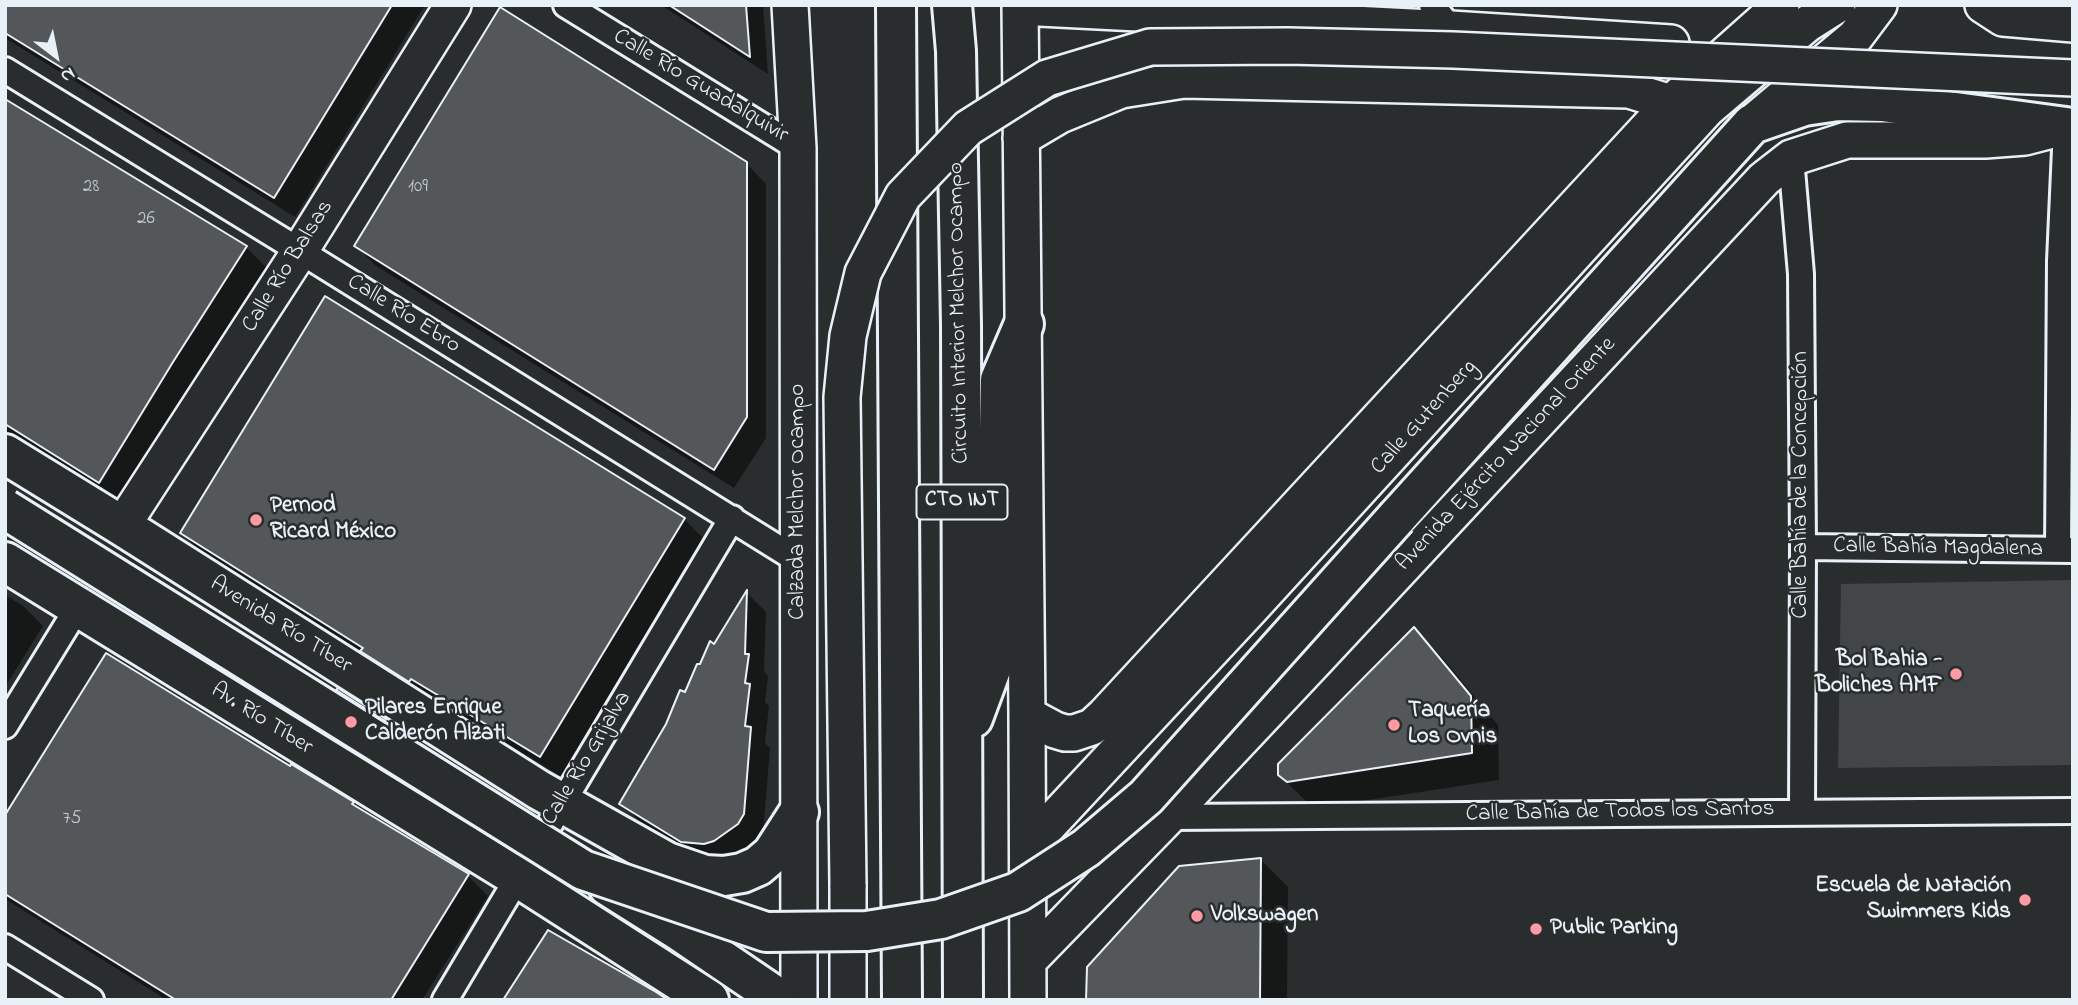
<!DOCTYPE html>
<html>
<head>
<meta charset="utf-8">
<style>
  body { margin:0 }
  #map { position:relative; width:2078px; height:1005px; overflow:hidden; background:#2a2d2e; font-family:"Indie Flower",sans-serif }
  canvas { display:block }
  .frame { position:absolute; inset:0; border:7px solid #e8f1f8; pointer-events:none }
  .north { position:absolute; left:21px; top:21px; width:70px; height:70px; -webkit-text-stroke:5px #2a2d2e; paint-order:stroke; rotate:148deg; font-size:19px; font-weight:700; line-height:28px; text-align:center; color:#e8f1f8 }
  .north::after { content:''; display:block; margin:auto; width:24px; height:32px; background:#e8f1f8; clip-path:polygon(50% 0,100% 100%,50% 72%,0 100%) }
</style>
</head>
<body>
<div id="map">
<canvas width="2078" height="1005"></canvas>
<div class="frame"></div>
<div class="north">N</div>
</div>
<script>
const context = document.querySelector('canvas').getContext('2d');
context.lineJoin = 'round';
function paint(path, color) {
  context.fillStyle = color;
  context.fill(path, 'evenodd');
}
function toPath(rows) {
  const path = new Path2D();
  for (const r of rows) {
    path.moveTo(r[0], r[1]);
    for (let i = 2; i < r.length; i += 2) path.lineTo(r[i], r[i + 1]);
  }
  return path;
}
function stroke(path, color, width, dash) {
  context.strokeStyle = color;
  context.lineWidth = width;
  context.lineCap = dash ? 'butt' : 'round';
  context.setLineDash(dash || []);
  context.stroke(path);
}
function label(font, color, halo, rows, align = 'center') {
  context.font = font + ' "Indie Flower",sans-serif';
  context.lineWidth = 5;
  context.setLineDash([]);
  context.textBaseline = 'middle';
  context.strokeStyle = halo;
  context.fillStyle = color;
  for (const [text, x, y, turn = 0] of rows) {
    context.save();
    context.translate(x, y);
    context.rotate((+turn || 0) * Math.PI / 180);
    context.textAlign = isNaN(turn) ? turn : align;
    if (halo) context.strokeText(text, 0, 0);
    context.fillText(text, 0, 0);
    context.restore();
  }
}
const green = toPath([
  [2073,580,2073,765,1838,768,1841,584]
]);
const shadow = toPath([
  [5,5,425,5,295,217,5,38],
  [661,5,763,5,768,74],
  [5,103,246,247,268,269,121,504,5,431],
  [746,163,766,184,766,438,734,488,376,266,356,246],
  [325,298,684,519,706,541,562,777,433,698,431,702,384,672,371,659,203,554,182,533],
  [747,593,766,612,764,671,768,676,765,702,769,706,765,743,770,748,763,834,758,843,734,861,702,861,641,823,622,803,701,667],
  [5,595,23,606,43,626,5,687],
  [1414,629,1441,656,1498,725,1499,780,1316,808,1307,802,1279,775],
  [342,693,385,721,395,731,353,704],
  [292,766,353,804,359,810,468,876,488,896,422,1000,167,1000,5,899,5,818,290,768],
  [1261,860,1288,887,1287,1000,1088,1000]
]);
const building = toPath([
  [5,5,392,5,274,198,5,33,5,5],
  [669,5,746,5,750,57,669,5],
  [500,7,747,162,747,417,714,470,354,246,500,7],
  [5,99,247,246,173,362,99,483,5,424,5,99],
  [325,296,685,518,540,757,411,679,409,682,360,651,363,648,180,533,325,296],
  [747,590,745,654,749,654,745,683,750,684,745,726,751,727,744,814,738,824,714,841,704,844,681,842,619,804,666,724,680,690,685,692,697,664,700,664,710,641,714,644,747,590],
  [1414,627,1471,696,1472,753,1287,782,1278,775,1278,764,1414,627],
  [106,653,290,766,291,764,354,802,352,804,469,874,391,1000,176,1000,5,894,5,815,106,653],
  [338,688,386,719,385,721,336,690,338,688],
  [1261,858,1260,1000,1086,1000,1087,967,1179,866,1261,858],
  [548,930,656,992,668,1000,503,1000,548,930]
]);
const street = toPath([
  [566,5,798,148],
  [1432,5,1451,29],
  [5,70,300,251,799,561],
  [1791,158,1801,274,1803,547,1802,812],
  [1803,547,2072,550],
  [2058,550,2060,261,2066,127],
  [5,726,78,607],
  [1168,817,2073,811],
  [5,947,91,1000],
  [445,1000,732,518]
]);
const secondary = toPath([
  [790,5,798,148,799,1000],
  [1020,5,1027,715,1028,1000],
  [1983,5,2003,18,2073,24],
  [1020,7,1451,29,1671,43],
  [1757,119,1855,37,1879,5],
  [1021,138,1060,115,1121,90,1184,80,1629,90,1671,103],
  [122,526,300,251,453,5],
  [1027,715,1055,730,1065,733,1074,733,1092,727,1105,715,1671,103,1781,5],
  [1028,847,1251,608,1707,109,1807,24,1837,5],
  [848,885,848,1000],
  [1028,961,1168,817,1314,662,1764,179,1791,158,1847,140,1985,140,2025,137,2052,130]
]);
const primary = toPath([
  [5,454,122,526,539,790,667,862,705,875,724,876,742,873,758,866,772,854,799,812],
  [1397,517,1752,124,1804,106,1838,101,1882,102,2066,127],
  [5,562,517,877,709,1000],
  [608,886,681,932,781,1000]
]);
const highway = toPath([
  [896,5,902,1000],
  [952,5,956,51,961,325,963,1000],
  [973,718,996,656,1000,380,1024,324]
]);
const secondaryBridge = toPath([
  [848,885,842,397,848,336,863,273,903,196,968,128,1047,78,1150,47,1288,46,1453,50,2073,78]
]);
const primaryBridge = toPath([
  [5,509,583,870,766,932,867,931,941,919,1018,892,1086,848,1146,797,1397,517]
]);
const markers = [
  [256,520,7,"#ff9aa2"],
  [1956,674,7,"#ff9aa2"],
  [351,722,7,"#ff9aa2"],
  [1394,725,7,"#ff9aa2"],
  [2025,900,7,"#ff9aa2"],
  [1197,916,7,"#ff9aa2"],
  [1536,929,7,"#ff9aa2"]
];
const numberNames = [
  ["28",91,188],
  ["109",418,188],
  ["26",146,220],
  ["75",72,820]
];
const shields = [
  [962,502,91]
];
const shieldNames = [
  ["CTO INT",962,502]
];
const streetNames = [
  ["Calle Río Guadalquivir",700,87,31],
  ["Calle Río Balsas",289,267,-58],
  ["Circuito Interior Melchor Ocampo",960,313,-91],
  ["Calle Río Ebro",403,315,32],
  ["Calle Gutenberg",1425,418,-48],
  ["Avenida Ejército Nacional Oriente",1507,455,-47],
  ["Calle Bahía de la Concepción",1802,485,-90],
  ["Calzada Melchor Ocampo",799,502,-90],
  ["Calle Bahía Magdalena",1938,549,1],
  ["Avenida Río Tíber",280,626,32],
  ["Av. Río Tíber",261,720,32],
  ["Calle Río Grijalva",588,759,-59],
  ["Calle Bahía de Todos los Santos",1620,813,-1]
];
const poiNames = [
  ["Pernod",270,507],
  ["Ricard México",270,533],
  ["Bol Bahia -",1942,661,"right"],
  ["Boliches AMF",1942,687,"right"],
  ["Pilares Enrique",365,709],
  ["Calderón Alzati",365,735],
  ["Taquería",1408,712],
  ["Los Ovnis",1408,738],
  ["Escuela de Natación",2011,887,"right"],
  ["Swimmers Kids",2011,913,"right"],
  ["Volkswagen",1211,916],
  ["Public Parking",1550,929]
];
paint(green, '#424648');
paint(shadow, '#0007');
paint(building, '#535759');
stroke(building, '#e8f1f8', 2);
stroke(street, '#e8f1f8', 30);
stroke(secondary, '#e8f1f8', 40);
stroke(primary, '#e8f1f8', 44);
stroke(highway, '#e8f1f8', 44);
stroke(street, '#2a2d2e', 24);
stroke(secondary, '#2a2d2e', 35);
stroke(primary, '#2a2d2e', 38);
stroke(highway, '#2a2d2e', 38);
stroke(secondaryBridge, '#e8f1f8', 40, []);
stroke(primaryBridge, '#e8f1f8', 44, []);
stroke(secondaryBridge, '#2a2d2e', 35);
stroke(primaryBridge, '#2a2d2e', 38);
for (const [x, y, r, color] of markers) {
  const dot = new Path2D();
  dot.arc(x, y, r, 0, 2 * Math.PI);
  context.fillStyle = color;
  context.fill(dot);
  stroke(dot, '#2a2d2e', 2.5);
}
label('19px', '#c3cad0', null, numberNames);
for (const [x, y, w] of shields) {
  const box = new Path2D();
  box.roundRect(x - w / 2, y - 17.5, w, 35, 5);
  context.fillStyle = '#2a2d2e';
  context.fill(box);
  stroke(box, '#e8f1f8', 2);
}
label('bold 21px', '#e8f1f8', null, shieldNames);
label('23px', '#e8f1f8', '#2a2d2e', streetNames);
label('bold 23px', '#e8f1f8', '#2a2d2e', poiNames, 'left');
</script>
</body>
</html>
